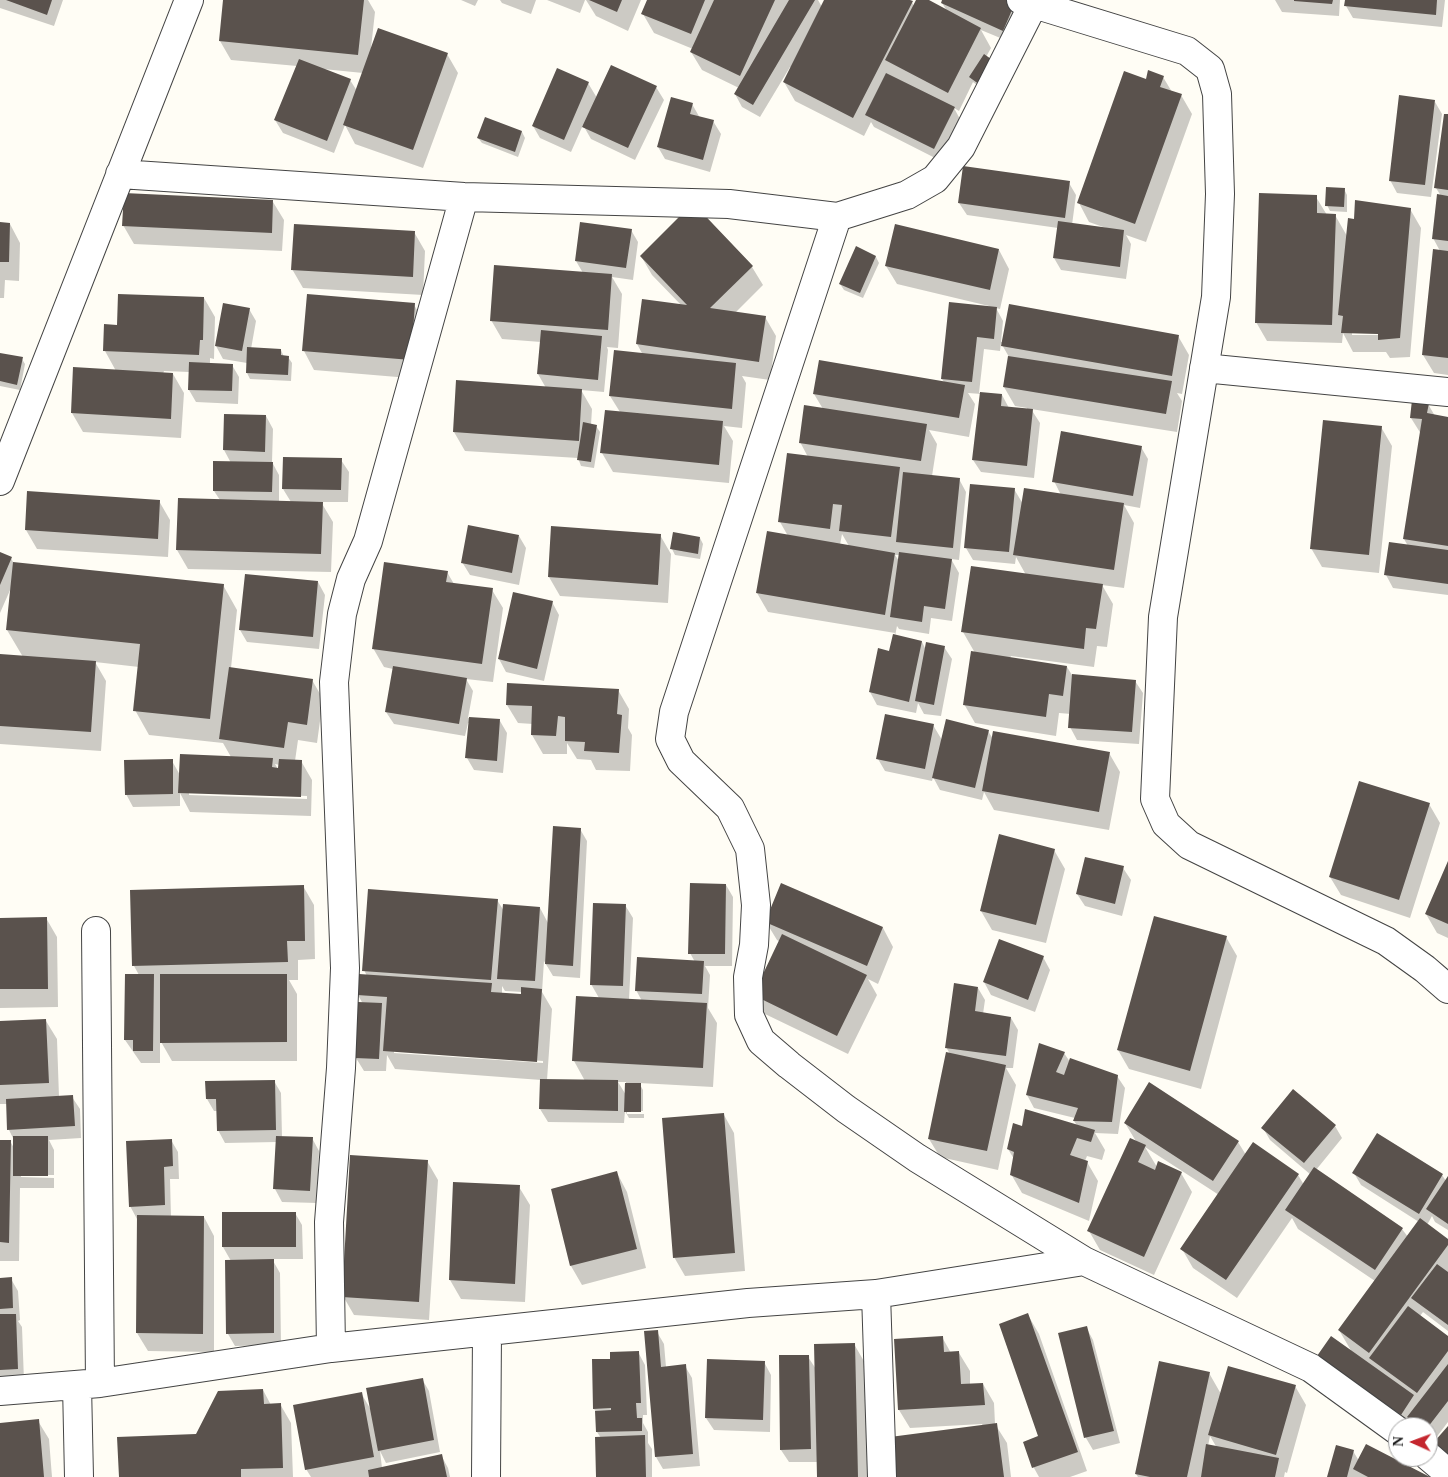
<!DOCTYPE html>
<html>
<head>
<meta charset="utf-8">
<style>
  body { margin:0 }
  #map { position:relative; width:1448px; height:1477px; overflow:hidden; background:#fffdf5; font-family:Georgia,serif }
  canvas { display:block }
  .north { position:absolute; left:1388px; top:1417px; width:50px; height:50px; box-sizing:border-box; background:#fff; border:1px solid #a0a0a0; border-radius:50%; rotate:272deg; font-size:14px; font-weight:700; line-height:20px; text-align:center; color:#111 }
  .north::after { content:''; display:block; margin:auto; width:18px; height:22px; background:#c4262e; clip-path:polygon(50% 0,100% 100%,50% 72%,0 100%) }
</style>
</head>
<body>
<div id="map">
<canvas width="1448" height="1477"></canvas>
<div class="north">N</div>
</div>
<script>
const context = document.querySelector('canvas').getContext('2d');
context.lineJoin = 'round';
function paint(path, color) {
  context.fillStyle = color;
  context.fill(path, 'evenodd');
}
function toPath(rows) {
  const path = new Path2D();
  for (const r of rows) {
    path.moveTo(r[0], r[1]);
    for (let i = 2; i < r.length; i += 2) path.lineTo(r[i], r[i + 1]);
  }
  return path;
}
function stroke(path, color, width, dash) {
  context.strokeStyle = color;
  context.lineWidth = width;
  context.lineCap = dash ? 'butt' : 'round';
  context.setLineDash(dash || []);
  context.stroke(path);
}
const shadow = toPath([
  [0,0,63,0,54,26,0,8],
  [224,0,368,0,375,12,371,48,447,54,458,73,423,168,355,144,345,125,334,153,283,133,275,120,297,66,231,60,220,41],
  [323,69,363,73,357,91,350,80],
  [461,0,478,0,475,6],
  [500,0,536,0,531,14,502,3],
  [547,0,585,0,580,13],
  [586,0,641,0,628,31,596,16],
  [648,0,818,0,822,7,826,0,907,0,912,2,914,7,918,0,926,0,947,11,942,3,944,0,1004,0,1021,17,1010,42,981,30,991,48,986,57,986,92,973,82,959,111,954,108,961,121,941,161,874,127,871,122,864,136,795,101,784,82,792,68,790,67,760,117,742,107,735,94,739,88,702,70,691,52,693,49,654,33,643,14],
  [1275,0,1340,0,1339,16,1282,12],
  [1346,0,1445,0,1442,27,1353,18,1346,6],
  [1163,77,1172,92,1181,95,1192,114,1146,242,1126,235,1131,244,1126,279,1061,270,1054,258,1058,228,967,215,959,203,1069,183,1076,195,1072,225,1106,228,1089,222,1079,203,1146,80],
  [588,83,597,98,656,87,664,100,635,160,591,139,583,125,571,152,540,138,533,126],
  [1435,102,1442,114,1431,197,1397,193,1390,180],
  [692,104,700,118,713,121,721,134,710,172,665,159,658,147],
  [1448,116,1448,375,1434,373,1423,355,1440,251,1433,238,1441,196,1436,188],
  [486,119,522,132,525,138,518,157,482,143,478,138],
  [1344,189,1347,195,1347,212,1330,211,1327,205],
  [1316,197,1327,215,1335,215,1347,236,1355,221,1410,209,1421,228,1410,357,1390,358,1386,352,1353,352,1343,333,1342,343,1267,341,1256,322],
  [1352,332,1384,333,1384,335,1352,335],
  [273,202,284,220,282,251,134,244,123,225],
  [693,205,752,267,763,285,735,313,765,317,776,336,770,380,742,376,746,383,742,428,724,426,733,441,729,483,613,472,602,453,620,412,610,396,643,355,637,344,682,306,652,275,641,256],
  [0,224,10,224,20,243,19,281,5,280,4,298,0,298],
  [631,230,638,242,633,280,612,277,622,294,618,348,607,347,608,350,604,392,581,390,592,409,591,425,596,426,600,432,594,468,581,466,578,458,465,451,454,432,546,388,538,374,541,342,502,339,491,320,583,273,576,261],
  [414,232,425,251,423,295,303,288,292,269],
  [856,248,876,257,879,263,863,298,844,290,840,284],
  [999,250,1009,269,1000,309,996,308,1003,321,1001,342,1178,336,1189,355,1182,394,1177,393,1182,401,1177,432,1031,409,1040,423,1034,478,981,472,973,460,981,394,968,393,975,404,969,437,929,430,937,444,932,476,959,479,966,492,959,560,951,559,959,573,952,621,931,618,929,634,899,629,897,626,895,636,922,642,926,650,944,647,952,659,941,716,924,714,918,703,916,713,877,705,870,692,890,652,895,633,768,612,757,593,788,536,780,522,808,457,800,442,823,409,814,394,944,382,942,379,989,308,989,306,897,284,886,266],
  [1001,343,1009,357,1004,387,1015,406,1027,408,1027,410,1009,408,1002,395,979,393,984,349,1000,351],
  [842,534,849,546,840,545],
  [895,555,900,555,899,561],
  [308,296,414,305,425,323,421,379,314,370,304,351],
  [204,298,215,317,214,359,210,358,210,364,232,365,239,377,238,404,196,402,189,390,189,372,164,371,163,374,173,374,184,393,181,438,83,432,72,413,116,371,105,351,118,326],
  [249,309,256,321,251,349,281,350,284,357,288,357,292,363,291,381,250,379,247,373,247,363,223,359,216,346],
  [0,354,22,359,25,364,20,390,0,386],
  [1428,404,1435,416,1448,418,1448,595,1393,588,1386,575,1390,543,1408,546,1404,539,1421,434,1411,418],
  [225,415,266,416,273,429,272,462,279,475,279,502,291,502,283,489,341,460,349,472,348,502,321,502,333,522,331,572,188,569,177,550,220,500,214,491,231,463,224,450],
  [1381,427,1392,446,1379,573,1322,567,1311,548],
  [1141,447,1148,459,1140,508,1124,505,1134,523,1124,588,1102,585,1113,604,1107,647,1097,646,1094,667,1011,656,1010,658,1067,667,1072,675,1135,681,1143,693,1139,744,1077,740,1070,727,1071,714,1059,713,1056,736,975,723,964,704,975,653,963,632,1026,575,1016,557,1015,564,973,560,966,548,1014,489,1023,504,1061,495,1054,481],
  [159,501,170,520,168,557,37,549,26,530],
  [660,535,671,554,668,603,560,596,549,577],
  [519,536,526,548,519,585,470,575,462,562],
  [700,538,703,544,700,559,675,555,672,549],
  [0,553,11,558,14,564,223,585,237,610,231,668,312,680,323,699,317,743,298,740,295,761,301,761,312,780,311,816,190,812,180,793,180,806,133,807,126,794,172,761,180,775,231,757,223,743,149,735,135,710,139,667,95,662,106,681,101,751,0,744,0,656,23,657,7,630,11,588,0,613],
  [275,764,280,765,279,771],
  [189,792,307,796,307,799,189,795],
  [447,572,454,584,492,590,503,608,493,682,466,679,473,691,468,718,500,721,507,733,503,773,474,770,467,758,470,723,468,723,465,736,394,724,386,712,393,669,384,667,373,648],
  [318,582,325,595,319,649,247,642,240,630],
  [552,602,559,615,544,681,506,672,499,659],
  [618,690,629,709,628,728,632,735,630,771,596,770,591,760,577,759,567,743,567,754,543,754,532,735,533,724,518,723,507,705],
  [933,725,942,740,988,731,993,739,1109,753,1120,772,1109,830,994,810,984,792,982,800,940,790,933,777,932,781,885,771,878,759],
  [1429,804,1440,823,1410,918,1341,895,1330,877],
  [580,829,587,841,580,978,553,976,544,961,542,992,552,1009,547,1080,585,1081,574,1061,599,998,591,984,625,905,633,918,629,1000,642,1001,636,990,695,962,690,953,726,885,733,897,732,966,705,966,710,975,708,1008,717,1023,713,1087,639,1083,643,1090,643,1111,627,1111,627,1114,644,1114,644,1118,629,1118,625,1111,624,1123,548,1122,540,1109,541,1080,395,1069,387,1055,386,1071,364,1071,356,1058,359,1004,363,1004,358,995,367,976,364,970,497,900,504,911,540,908,548,923],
  [502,986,505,991,522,992,522,995,502,994],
  [394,1051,543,1061,543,1063,394,1053],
  [618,1082,626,1082,626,1095],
  [1054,850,1065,869,1046,943,992,930,981,911],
  [1448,864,1448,938,1437,933,1426,914],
  [1123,868,1131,880,1122,916,1085,906,1077,894],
  [782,885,883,928,893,947,878,984,868,979,877,995,848,1054,765,1014,754,995,780,942,777,940,766,922],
  [303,886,314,905,315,959,298,960,298,980,289,980,297,994,297,1061,172,1061,160,1040,160,1063,141,1063,125,1040,139,975,134,966],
  [46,918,57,937,58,1007,0,1008,0,919],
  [1226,937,1237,956,1201,1089,1129,1069,1118,1050],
  [1043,957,1050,970,1035,1012,991,995,984,982],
  [978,988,985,1000,983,1014,1011,1018,1018,1030,1013,1068,1006,1068,1016,1085,998,1170,940,1157,929,1139,950,1054,946,1047],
  [46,1021,57,1039,59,1097,72,1097,80,1109,81,1138,49,1140,54,1150,54,1188,20,1188,19,1261,0,1261,0,1141,10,1141,14,1148,14,1140,9,1130,7,1104,0,1104,0,1023],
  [21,1175,54,1175,54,1178,21,1177],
  [1040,1045,1064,1053,1070,1062,1117,1076,1125,1088,1118,1134,1095,1133,1105,1150,1102,1160,1087,1156,1085,1161,1087,1162,1098,1181,1089,1221,1022,1193,1011,1174,1014,1159,1008,1149,1023,1127,1078,1127,1074,1121,1075,1118,1034,1108,1027,1095],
  [274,1081,281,1093,282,1137,312,1138,319,1151,317,1203,282,1202,275,1189,277,1142,225,1143,218,1130,218,1111,214,1111,207,1099,207,1082],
  [724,1115,734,1133,745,1271,685,1276,674,1257],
  [1125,1123,1238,1142,1246,1155,1298,1175,1304,1185,1311,1175,1270,1140,1263,1128,1335,1126,1342,1138,1316,1170,1402,1229,1408,1237,1419,1222,1361,1185,1354,1173,1442,1175,1446,1181,1448,1178,1448,1230,1435,1222,1432,1216,1427,1225,1448,1241,1448,1331,1423,1312,1420,1316,1448,1338,1448,1422,1432,1443,1428,1439,1428,1435,1430,1434,1428,1432,1428,1427,1422,1427,1418,1424,1416,1426,1418,1427,1414,1427,1411,1422,1408,1427,1319,1356,1353,1354,1339,1330,1375,1281,1298,1229,1292,1218,1237,1298,1193,1268,1182,1249,1219,1195,1145,1147,1157,1167,1159,1163,1181,1173,1192,1192,1154,1275,1100,1250,1089,1231,1137,1143],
  [171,1140,178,1152,179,1179,170,1179,171,1217,204,1217,214,1236,214,1352,148,1351,137,1333,137,1219,130,1206],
  [427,1161,438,1180,429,1320,354,1315,343,1296],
  [617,1173,627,1192,646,1268,582,1285,571,1266,552,1189],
  [454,1183,519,1187,530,1205,525,1302,461,1299,450,1280],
  [224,1213,295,1213,302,1225,303,1259,272,1259,280,1273,281,1345,235,1346,228,1334,231,1261,223,1247],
  [0,1279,11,1279,18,1291,20,1320,18,1321,22,1327,24,1381,0,1382],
  [1028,1315,1039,1334,1087,1471,1070,1477,1039,1477,1034,1468,1024,1442,1040,1437],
  [1086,1327,1093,1340,1120,1443,1093,1450,1086,1438],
  [657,1332,664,1344,666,1367,685,1366,692,1378,700,1466,663,1469,656,1457],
  [942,1337,951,1353,959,1353,970,1371,970,1385,983,1384,994,1403,995,1424,1007,1443,1011,1477,897,1477,983,1426,982,1424,910,1428,899,1410],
  [854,1344,865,1363,868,1477,818,1477,818,1462,789,1462,781,1450,808,1357,816,1369],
  [638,1352,645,1365,647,1415,643,1415,643,1423,648,1432,648,1443,652,1449,652,1477,597,1477,601,1438,597,1432,597,1413,594,1409,593,1361,612,1360],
  [764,1362,771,1375,770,1432,714,1430,706,1418],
  [1209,1373,1221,1394,1295,1386,1306,1405,1287,1473,1285,1472,1284,1477,1138,1477,1136,1474],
  [1210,1436,1217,1448,1208,1446],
  [422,1379,429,1391,440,1452,386,1463,380,1451,382,1468,441,1455,448,1468,450,1477,311,1477,306,1469,361,1393,371,1410],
  [263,1390,271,1405,280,1404,291,1423,293,1477,120,1477,196,1435],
  [38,1421,49,1439,52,1477,0,1477,0,1424],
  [1353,1451,1359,1461,1428,1477,1329,1477]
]);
const building = toPath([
  [6,0,52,0,47,15],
  [223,0,364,0,358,55,219,41],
  [589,0,622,0,617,12],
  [647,0,705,0,691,34,641,14],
  [714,0,775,0,740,76,690,52],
  [789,0,815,0,753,105,734,94],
  [824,0,910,0,913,1,853,118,783,82],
  [916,0,929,0,981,28,948,93,885,60],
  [942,0,1007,0,1015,3,1003,31,941,3],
  [1294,0,1333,0,1332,4,1294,1],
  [1345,0,1437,0,1436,15,1344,6],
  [378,28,448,53,413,150,343,125],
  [984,54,998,64,983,87,969,77],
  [299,59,351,79,327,141,274,120],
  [611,65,657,86,628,148,582,127],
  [557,68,589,82,564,140,532,126],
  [1148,70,1164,76,1160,87,1182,94,1135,224,1077,203,1124,71,1146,79],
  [886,73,955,107,934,149,865,115],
  [1399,95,1435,100,1425,185,1389,181],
  [671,97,693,103,690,114,714,120,703,160,657,147],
  [1444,114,1448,114,1448,190,1434,188],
  [485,117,522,131,515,152,477,138],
  [963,166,1070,181,1065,218,958,203],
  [1326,187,1345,188,1344,207,1325,206],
  [124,193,273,200,272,233,122,226],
  [1259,193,1317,195,1317,213,1336,214,1332,325,1255,323],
  [1437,194,1448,196,1448,241,1432,239],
  [1355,200,1411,208,1400,338,1378,340,1378,334,1341,333,1343,316,1338,315,1348,218,1354,219],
  [693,203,753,266,710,308,766,316,759,362,636,344,642,299,687,305,640,256],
  [1058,221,1124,230,1120,267,1053,258],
  [0,222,10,223,9,262,0,262],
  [580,222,632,229,626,268,575,261],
  [294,224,415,231,413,277,291,270],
  [895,224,999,249,990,290,885,266],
  [856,246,876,256,860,293,839,284],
  [1433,249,1448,251,1448,358,1422,355],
  [494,265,612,274,608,330,490,321],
  [118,294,204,297,203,340,200,340,199,355,103,351,104,324,117,325],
  [307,294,415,303,411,360,302,351],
  [949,302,997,307,994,339,977,337,972,382,941,379],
  [223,303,250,308,242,351,215,346],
  [1009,304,1179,335,1172,376,1001,346],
  [541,330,602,336,598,380,537,374],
  [247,347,281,349,281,355,289,356,288,375,246,373],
  [614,350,736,363,732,409,609,396],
  [0,353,23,357,17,385,0,381],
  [1008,356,1172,381,1166,414,1003,387],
  [819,360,965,385,959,418,813,394],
  [189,362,233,364,232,391,188,390],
  [73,367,173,373,171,419,71,413],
  [456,380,582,389,579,441,453,432],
  [980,392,1002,394,1001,406,1033,409,1027,466,972,460],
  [1412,400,1429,403,1427,413,1448,417,1448,546,1403,539,1422,419,1410,418],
  [804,405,927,424,921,461,799,443],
  [605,410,723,421,719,465,600,453],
  [224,414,266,415,265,452,223,450],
  [1323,420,1382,426,1369,555,1310,549],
  [583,422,597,425,591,462,577,460],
  [1061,431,1142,446,1133,496,1052,482],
  [787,453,900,467,891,537,839,531,842,505,833,504,830,529,778,522],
  [283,457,342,458,341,490,282,489],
  [213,461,273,462,272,492,213,491],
  [903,472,960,478,953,548,896,542],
  [970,484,1015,488,1009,552,964,548],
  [1024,488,1124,503,1114,570,1013,555],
  [27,491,160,500,158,539,25,530],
  [178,498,323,502,321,554,176,550],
  [468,525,519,535,512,573,461,563],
  [551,526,661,534,658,585,548,577],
  [767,531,895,553,885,615,756,593],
  [673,532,700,537,698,554,670,549],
  [1389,542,1448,550,1448,584,1384,575],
  [0,552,12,557,0,585],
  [899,552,952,559,945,609,924,606,922,622,890,617],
  [13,562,224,584,210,719,133,711,140,644,6,630],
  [384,562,448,571,446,582,493,588,482,664,372,649],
  [971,566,1103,584,1096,629,1086,628,1084,649,961,632],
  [245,574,318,581,313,637,239,630],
  [513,592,553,601,537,669,498,659],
  [893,634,922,641,909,702,869,692,878,648,889,651],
  [926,642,945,646,934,705,915,701],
  [971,651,1067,666,1063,696,1049,694,1046,717,963,705],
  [0,654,96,661,91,732,0,726],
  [393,666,467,678,459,724,385,712],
  [229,667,313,679,307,725,288,722,284,748,219,739],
  [1072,674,1136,680,1132,732,1068,728],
  [507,683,619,689,617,714,622,715,619,753,584,751,585,742,565,741,565,717,558,716,556,736,531,735,532,706,506,705],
  [885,714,934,724,925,769,876,759],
  [469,717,500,719,497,761,465,758],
  [946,719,989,730,975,788,932,778],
  [993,731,1110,752,1099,812,982,791],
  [180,754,273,758,272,767,278,768,279,759,302,760,301,797,178,793],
  [173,759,173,794,125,795,124,760],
  [1359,781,1430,803,1399,900,1329,877],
  [553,826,581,828,573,966,545,964],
  [999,834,1055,849,1036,925,980,911],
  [1085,857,1124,866,1115,904,1076,894],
  [1448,861,1448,924,1425,914],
  [690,883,726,884,725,954,688,954],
  [781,883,883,927,867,966,765,922],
  [304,885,305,941,287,941,288,962,132,966,130,890],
  [368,889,498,899,491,980,362,971],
  [593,903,626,904,623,986,590,985],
  [503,904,540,907,535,981,497,979],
  [1154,916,1227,936,1190,1071,1117,1050],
  [47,917,48,989,0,989,0,918],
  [782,934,867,975,837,1036,753,995],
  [999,939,1044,956,1028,1000,983,982],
  [637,957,704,961,702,994,635,991],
  [125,974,154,974,153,1051,133,1051,133,1040,124,1040],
  [160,974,287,974,287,1042,160,1043],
  [359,974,492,983,491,992,521,994,521,987,542,989,537,1062,383,1051,387,997,357,995],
  [954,983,978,987,975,1011,1011,1017,1006,1056,945,1048],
  [576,996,707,1003,703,1068,572,1061],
  [358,1002,382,1003,379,1059,355,1058],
  [46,1019,49,1083,0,1085,0,1021],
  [1039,1043,1065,1052,1056,1072,1064,1075,1070,1058,1118,1075,1112,1122,1073,1121,1078,1108,1026,1095],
  [946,1052,1006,1065,987,1151,928,1139],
  [540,1079,618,1080,618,1111,539,1109],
  [275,1080,276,1130,217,1131,216,1099,206,1099,205,1081],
  [1149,1082,1239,1141,1213,1181,1124,1123],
  [625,1083,641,1083,641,1112,624,1112],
  [1293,1089,1336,1125,1304,1163,1261,1128],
  [73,1095,75,1126,7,1130,6,1099],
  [1025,1109,1095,1130,1091,1142,1077,1138,1070,1155,1088,1161,1079,1203,1010,1175,1014,1152,1007,1149,1013,1123,1022,1126],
  [724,1113,735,1253,673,1258,662,1118],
  [1377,1133,1443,1174,1419,1214,1352,1173],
  [13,1136,48,1136,48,1176,13,1176],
  [276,1136,313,1137,310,1191,273,1189],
  [1130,1138,1146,1145,1138,1162,1155,1170,1158,1161,1182,1172,1144,1257,1087,1231],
  [172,1139,173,1166,164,1167,165,1205,129,1207,126,1141],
  [0,1140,11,1140,9,1243,0,1242],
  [1253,1142,1299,1174,1226,1280,1180,1249],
  [350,1155,428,1160,419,1302,342,1297],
  [1314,1167,1403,1228,1375,1270,1285,1210],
  [617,1171,637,1249,570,1266,551,1189],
  [1448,1176,1448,1224,1426,1209],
  [453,1182,520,1185,515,1284,449,1280],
  [222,1212,296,1212,296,1247,222,1247],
  [137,1215,204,1216,203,1334,136,1333],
  [1420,1218,1448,1239,1448,1245,1369,1353,1338,1330],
  [274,1259,274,1333,226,1334,225,1260],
  [1437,1264,1448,1272,1448,1325,1411,1298],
  [12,1277,13,1308,0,1309,0,1278],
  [1408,1306,1448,1336,1448,1351,1417,1393,1369,1358],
  [1028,1313,1078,1452,1032,1468,1023,1442,1038,1436,999,1324],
  [0,1314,16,1314,18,1369,0,1370],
  [1087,1326,1114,1431,1084,1438,1058,1333],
  [658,1330,661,1367,686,1364,693,1454,655,1457,644,1331],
  [943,1336,944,1352,959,1351,961,1384,983,1383,985,1405,898,1410,894,1339],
  [1331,1336,1414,1395,1401,1415,1317,1356],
  [855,1343,858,1477,817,1477,814,1344],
  [639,1351,641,1403,636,1403,637,1418,642,1418,642,1431,596,1432,595,1411,611,1410,611,1408,593,1409,592,1359,610,1359,610,1352],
  [779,1355,809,1355,811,1449,780,1450],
  [707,1359,765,1361,763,1420,705,1418],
  [1159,1361,1210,1372,1187,1477,1150,1477,1135,1474],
  [1448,1364,1448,1401,1428,1427,1420,1427,1407,1417],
  [1228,1366,1296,1385,1276,1455,1208,1435],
  [423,1378,434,1440,378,1451,366,1388],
  [263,1389,264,1404,281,1403,283,1468,241,1469,241,1477,119,1477,117,1437,196,1434,218,1391],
  [362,1392,374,1457,305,1470,293,1405],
  [39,1419,44,1477,0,1477,0,1423],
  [997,1423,1004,1477,896,1477,890,1437],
  [1448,1426,1448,1454,1434,1442],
  [645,1435,646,1477,596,1477,595,1437],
  [1206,1444,1279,1458,1275,1477,1201,1477],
  [1366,1444,1430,1477,1368,1477,1353,1469],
  [1336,1445,1354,1450,1347,1477,1327,1477],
  [442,1454,447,1477,369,1477,368,1470]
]);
const minor = toPath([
  [1021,0,1187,51,1210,69,1217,94,1220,194,1216,297,1163,617,1155,799,1166,824,1189,845,1386,941,1425,969,1448,989],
  [120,174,464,197,729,204,837,217,907,195,935,179,961,147,1033,5],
  [837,217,674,712,670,739,681,761,730,808,750,849,756,905,754,945,748,977,749,1015,761,1041,789,1065,846,1109,917,1158,1084,1261,1311,1368,1398,1431],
  [1204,368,1448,392],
  [0,481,189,0],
  [96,931,100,1383],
  [876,1294,882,1477],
  [331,1348,329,1222,341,1068,345,968,334,682,342,614,351,579,368,541,464,197],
  [77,1385,79,1477],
  [0,1391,100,1383,331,1348,748,1303,876,1294,1084,1261],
  [1428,1456,1448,1473],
  [486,1477,487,1332]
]);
paint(shadow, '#0003');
paint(building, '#5a524d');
stroke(minor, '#444', 30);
stroke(minor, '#fff', 28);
</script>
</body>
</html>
